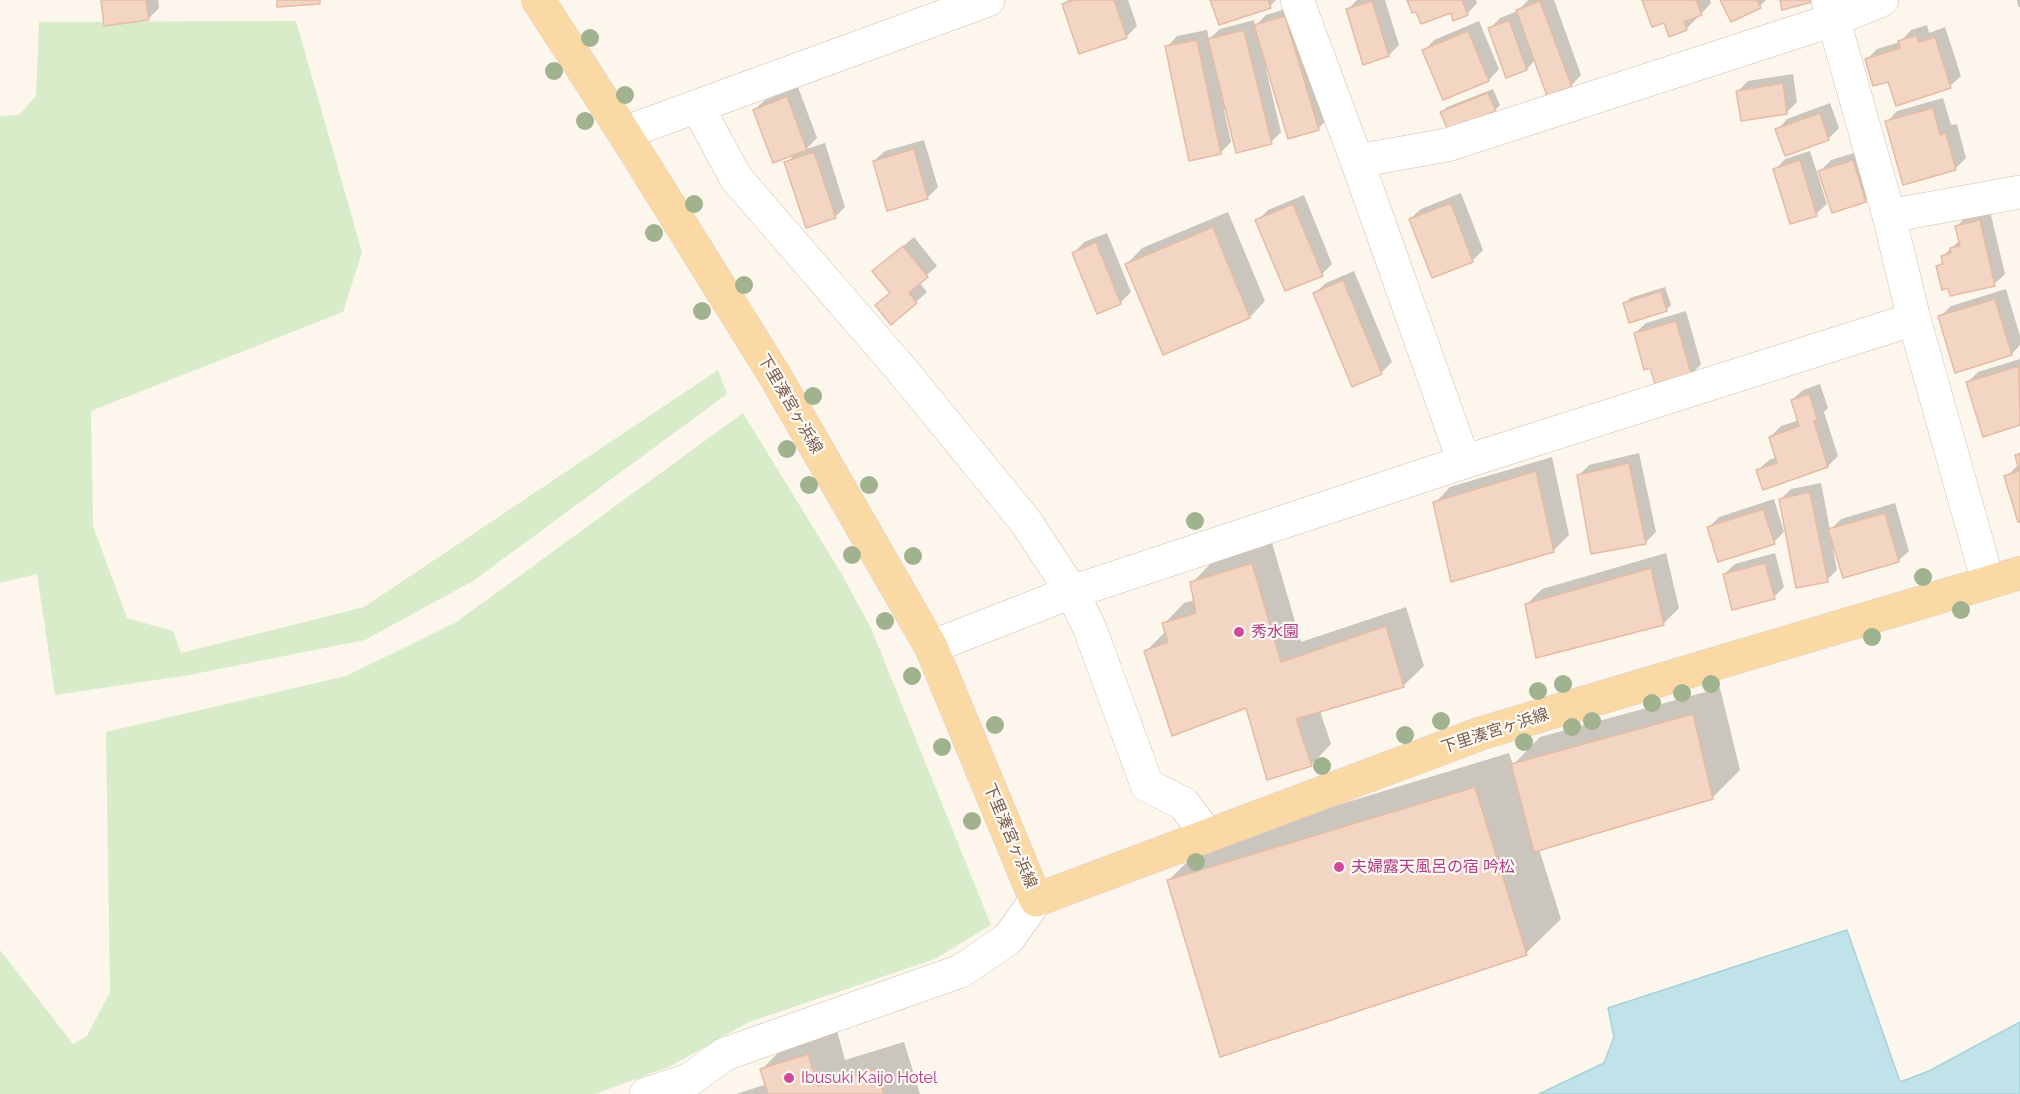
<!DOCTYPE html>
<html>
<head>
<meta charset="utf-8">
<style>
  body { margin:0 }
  canvas { display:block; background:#fdf6ec }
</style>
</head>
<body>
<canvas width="2020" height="1094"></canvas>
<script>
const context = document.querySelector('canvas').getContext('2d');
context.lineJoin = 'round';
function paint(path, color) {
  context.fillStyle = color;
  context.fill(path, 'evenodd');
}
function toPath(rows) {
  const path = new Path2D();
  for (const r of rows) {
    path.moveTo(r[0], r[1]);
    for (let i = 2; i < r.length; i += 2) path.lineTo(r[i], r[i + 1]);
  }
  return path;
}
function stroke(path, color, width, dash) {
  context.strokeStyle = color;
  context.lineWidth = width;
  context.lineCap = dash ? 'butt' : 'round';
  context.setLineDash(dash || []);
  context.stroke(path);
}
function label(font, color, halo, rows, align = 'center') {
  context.font = font + ' Raleway,"Noto Sans JP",sans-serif';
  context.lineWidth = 4.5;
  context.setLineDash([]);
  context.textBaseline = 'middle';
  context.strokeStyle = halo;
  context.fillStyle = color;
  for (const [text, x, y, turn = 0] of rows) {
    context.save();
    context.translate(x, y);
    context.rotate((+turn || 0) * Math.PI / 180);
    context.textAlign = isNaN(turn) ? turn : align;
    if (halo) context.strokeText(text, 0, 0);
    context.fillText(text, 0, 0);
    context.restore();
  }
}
const green = toPath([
  [296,21,362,252,343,312,91,411,93,526,127,618,173,631,181,653,364,607,718,370,727,394,473,581,365,640,189,675,55,695,37,574,0,583,0,116,19,115,36,96,39,22],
  [743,413,841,573,871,628,991,925,935,959,749,1022,671,1066,595,1094,0,1094,0,950,73,1044,87,1036,110,992,106,732,346,676,455,623]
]);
const water = toPath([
  [1847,930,1900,1082,1929,1071,2020,1022,2020,1094,1539,1094,1604,1063,1614,1037,1608,1008,1847,930]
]);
const shadow = toPath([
  [102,0,158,0,159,8,148,19],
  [1068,0,1128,0,1137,26,1126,37,1064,4],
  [1212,0,1276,0,1270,6],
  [1357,0,1385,0,1399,45,1389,55,1347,10],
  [1409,0,1476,0,1477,3,1467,14,1417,10],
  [1528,0,1554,0,1581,75,1571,86,1535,60,1527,69,1489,29,1500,18,1518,11],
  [1643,0,1710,0,1711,3,1701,14,1696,16,1697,18,1686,29,1664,21],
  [1721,0,1766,0,1760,6],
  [2017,0,2020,0,2020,7,2018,7],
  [1295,6,1328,118,1318,129,1268,68,1266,69,1281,132,1271,142,1227,110,1224,110,1231,142,1220,153,1167,47,1177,36,1207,30,1209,39,1220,29,1254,20,1255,26,1266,15],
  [1479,21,1499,69,1489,80,1443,98,1424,51,1434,40],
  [1927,25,1929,33,1945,27,1961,76,1950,86,1889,80,1866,60,1877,49,1900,42,1911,30],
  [1793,74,1797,102,1787,112,1738,91,1748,81],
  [798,87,817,138,806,149,825,143,845,207,835,217,786,163,797,152,754,110,765,100],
  [1493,89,1500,105,1495,110,1442,112,1447,107],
  [1943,98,1951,125,1957,124,1966,158,1955,169,1887,122,1897,111],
  [1830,103,1839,128,1828,139,1777,130,1787,119],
  [924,140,938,187,928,197,874,161,885,151],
  [1864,150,1876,190,1866,200,1833,211,1820,171,1831,160],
  [1810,151,1827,204,1816,214,1775,170,1785,159],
  [1461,193,1483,250,1472,261,1410,219,1421,209],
  [1304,195,1332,264,1322,274,1257,221,1268,210],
  [1990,211,2005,274,1994,284,1938,266,1944,260,1943,256,1960,240,1956,227,1967,216],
  [1228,212,1265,301,1250,317,1127,264,1142,248],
  [1107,233,1131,292,1120,303,1074,253,1084,242],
  [914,237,937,266,919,282,927,292,916,302,891,292,874,271],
  [1354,271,1392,362,1381,373,1315,293,1326,283],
  [1665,287,1671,305,1666,310,1625,303,1630,298],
  [2006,289,2020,336,2020,345,2012,354,1956,371,1940,317,1951,306],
  [1686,311,1701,364,1691,375,1651,366,1635,333,1646,323],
  [2020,359,2020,424,1984,435,1968,382,1978,372],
  [1820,384,1828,408,1824,412,1838,456,1828,466,1758,470,1769,460,1777,457,1770,437,1781,426,1799,420,1792,400,1803,390],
  [2020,452,2020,520,2006,477,2019,464,2016,456],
  [1639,453,1656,532,1646,542,1579,475,1589,465],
  [1552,457,1569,535,1553,551,1435,503,1450,487],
  [1821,483,1830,530,1841,519,1895,503,1909,551,1898,561,1833,549,1837,570,1827,580,1781,499,1791,489],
  [1774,499,1784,532,1774,542,1709,527,1719,517],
  [1272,543,1301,642,1406,607,1424,666,1403,686,1320,711,1331,744,1311,765,1247,706,1145,652,1166,631,1164,624,1184,603,1195,600,1192,583,1212,562],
  [1666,553,1679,608,1664,623,1526,605,1542,589],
  [1775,553,1784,587,1774,597,1724,574,1735,564],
  [1720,688,1740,770,1713,797,1539,849,1561,919,1526,953,1168,881,1203,846,1509,753,1513,765,1540,737],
  [836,1027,845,1060,904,1042,920,1094,736,1094,767,1084,762,1069,790,1041]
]);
const building = toPath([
  [101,0,146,0,149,20,104,26,101,0],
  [277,0,320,0,320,4,277,7,277,0],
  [1074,0,1114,0,1127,38,1079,54,1062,4,1074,0],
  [1210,0,1268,0,1271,8,1219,25,1210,0],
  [1407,0,1462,0,1468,15,1453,21,1451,13,1421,24,1416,12,1412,13,1407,0],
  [1642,0,1696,0,1702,15,1684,22,1687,30,1669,37,1664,23,1652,27,1642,0],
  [1720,0,1757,0,1761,8,1731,22,1720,0],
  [1780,0,1812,0,1812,2,1782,10,1780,0],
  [1372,1,1389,56,1363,65,1346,9,1372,1],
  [1540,1,1572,87,1547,96,1516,10,1540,1],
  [1285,16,1319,130,1288,139,1254,25,1285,16],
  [1509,20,1527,70,1506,78,1488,28,1509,20],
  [1244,30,1272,144,1236,153,1208,39,1244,30],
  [1468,31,1489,81,1443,100,1422,50,1468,31],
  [1916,35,1919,42,1935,37,1951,88,1896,106,1888,82,1873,86,1865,59,1900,48,1898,41,1916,35],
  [1197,40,1221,154,1189,161,1165,46,1197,40],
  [1783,83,1787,114,1741,121,1736,91,1783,83],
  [1488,93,1496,111,1448,130,1440,112,1488,93],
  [787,96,807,150,773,163,753,110,787,96],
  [1933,108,1940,135,1946,133,1956,170,1903,185,1885,121,1933,108],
  [1820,113,1829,140,1785,156,1775,129,1820,113],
  [914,149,928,199,887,211,873,161,914,149],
  [814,152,836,218,806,228,784,162,814,152],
  [1800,160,1817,216,1790,224,1773,169,1800,160],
  [1853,160,1866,202,1832,213,1818,171,1853,160],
  [1451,203,1473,262,1432,278,1409,219,1451,203],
  [1293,204,1323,276,1285,291,1255,220,1293,204],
  [1980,220,1995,286,1950,296,1948,288,1942,290,1936,266,1943,264,1941,256,1951,253,1950,248,1960,246,1955,226,1980,220],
  [1213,227,1250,318,1163,355,1125,264,1213,227],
  [1096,242,1121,304,1097,314,1072,253,1096,242],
  [903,246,928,277,909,293,917,303,891,325,875,305,890,293,872,271,903,246],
  [1343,280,1382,374,1352,387,1313,293,1343,280],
  [1661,291,1667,311,1629,323,1623,303,1661,291],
  [1995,299,2012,355,1955,373,1938,316,1995,299],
  [1676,321,1692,376,1656,387,1650,368,1644,370,1634,333,1676,321],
  [2019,366,2020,425,1983,437,1966,382,2019,366],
  [1809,394,1818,420,1814,421,1828,467,1763,490,1756,470,1777,463,1769,437,1799,426,1791,400,1809,394],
  [2020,454,2020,522,2018,522,2004,476,2019,471,2015,455,2020,454],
  [1629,463,1646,544,1591,554,1577,475,1629,463],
  [1536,471,1554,552,1451,582,1433,502,1536,471],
  [1810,492,1828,582,1796,588,1779,499,1810,492],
  [1763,509,1775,544,1718,562,1707,527,1763,509],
  [1885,513,1899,562,1843,578,1828,529,1885,513],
  [1252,563,1281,662,1386,626,1404,687,1296,719,1312,766,1267,780,1246,708,1172,736,1144,651,1168,642,1162,623,1196,613,1190,582,1252,563],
  [1765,563,1775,599,1732,610,1723,574,1765,563],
  [1651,568,1664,625,1536,658,1525,604,1651,568],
  [1693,714,1713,799,1534,852,1511,764,1693,714],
  [1475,787,1527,955,1220,1057,1167,880,1475,787],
  [808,1054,818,1086,876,1069,884,1094,768,1094,760,1069,808,1054]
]);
const minor = toPath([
  [1297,0,1357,161,1464,462],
  [1828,0,1889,216,1914,319,1988,582],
  [697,106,736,178,901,369,1026,522,1072,592,1090,629,1147,785,1184,804,1207,835],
  [624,133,988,0],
  [1357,161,1447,145,1833,20,1882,0],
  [1889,216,2020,192],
  [931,647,1072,592,1464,462,1914,319],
  [646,1094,689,1080,725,1054,961,971,1008,939,1036,900]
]);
const major = toPath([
  [538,0,624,133,775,376,931,647,1036,900,1482,733,2020,573]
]);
const trees = [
  [590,38],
  [554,71],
  [625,95],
  [585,121],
  [694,204],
  [654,233],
  [744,285],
  [702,311],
  [813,396],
  [787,449],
  [809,485],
  [869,485],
  [1195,521],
  [852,555],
  [913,556],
  [1923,577],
  [1961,610],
  [885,621],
  [1872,637],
  [912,676],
  [1563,684],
  [1711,684],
  [1538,691],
  [1682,693],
  [1652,703],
  [1441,721],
  [1592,721],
  [995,725],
  [1572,727],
  [1405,735],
  [1524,742],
  [942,747],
  [1322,766],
  [972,821],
  [1196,862]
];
const markers = [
  [1239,632,6,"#d1479c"],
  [1339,867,6,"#d1479c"],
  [789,1078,6,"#d1479c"]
];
const streetNames = [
  ["下里湊宮ヶ浜線",790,404,60],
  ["下里湊宮ヶ浜線",1495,731,-18],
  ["下里湊宮ヶ浜線",1010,836,67]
];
const hotelNames = [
  ["秀水園",1251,632],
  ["夫婦露天風呂の宿 吟松",1351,867],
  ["Ibusuki Kaijo Hotel",801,1078]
];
paint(green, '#d8ecc9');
paint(water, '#bfe3e8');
stroke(water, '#a5d3da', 1.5);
paint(shadow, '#0003');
paint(building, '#f3d5c3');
stroke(building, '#e6bba3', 1.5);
stroke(minor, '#d1beb0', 34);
stroke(major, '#dad1cd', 34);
stroke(minor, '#fff', 33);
stroke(major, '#fbd9a5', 33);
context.fillStyle = '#a0b28e';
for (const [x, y] of trees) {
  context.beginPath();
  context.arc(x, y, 9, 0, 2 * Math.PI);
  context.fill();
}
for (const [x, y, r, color] of markers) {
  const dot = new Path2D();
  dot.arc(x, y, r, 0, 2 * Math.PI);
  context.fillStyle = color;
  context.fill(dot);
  stroke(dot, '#fffaf3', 2);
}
label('16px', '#7a5c4d', '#fffaf3', streetNames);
label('16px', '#b23c85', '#fffaf3', hotelNames, 'left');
</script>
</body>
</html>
